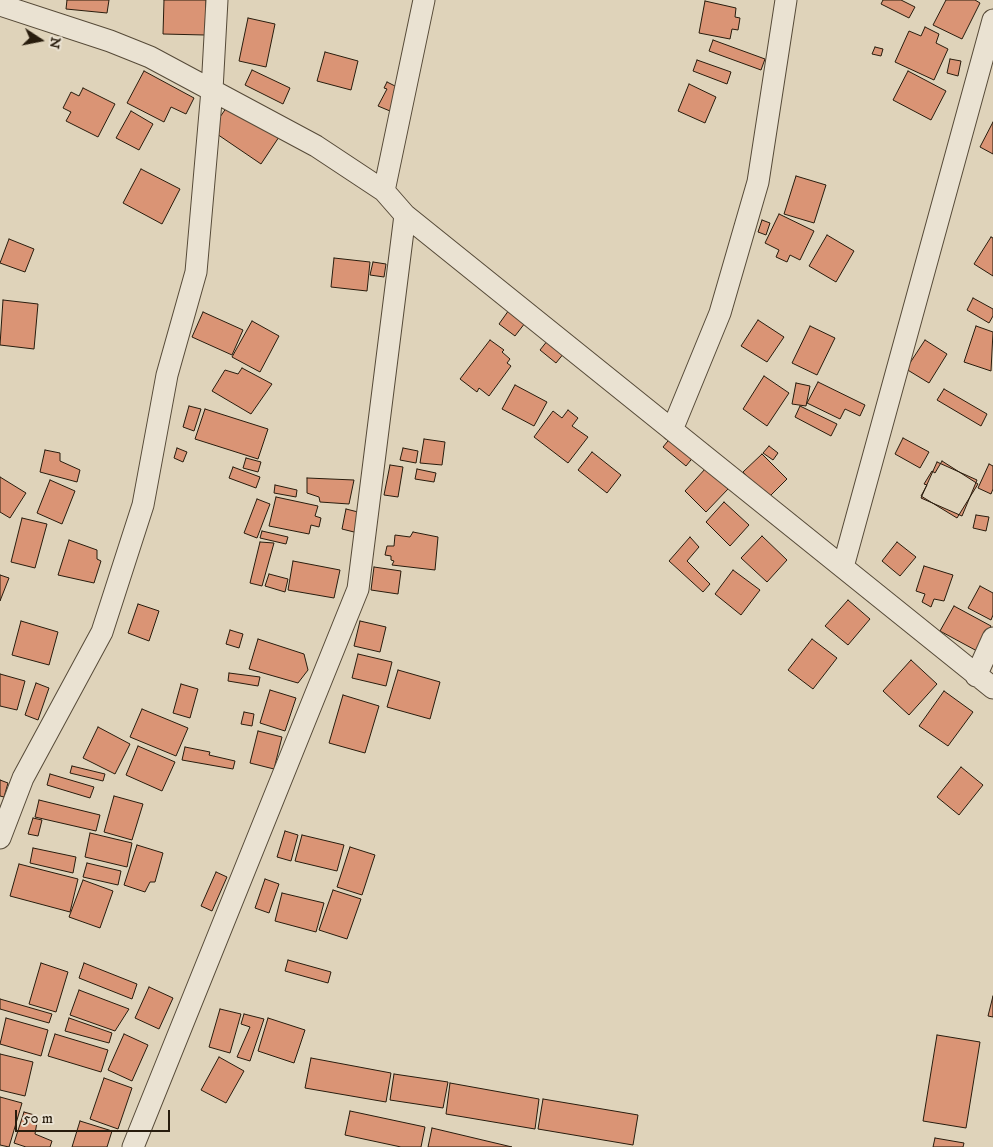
<!DOCTYPE html>
<html>
<head>
<meta charset="utf-8">
<style>
  body { margin:0 }
  #map { position:relative; width:993px; height:1147px; overflow:hidden; background:#dfd3ba; font-family:"IM FELL DW Pica",serif }
  canvas { display:block }
  .north { position:absolute; left:15px; top:15px; width:50px; height:50px; -webkit-text-stroke:4px #eae2d2; paint-order:stroke; rotate:101deg; font-size:14px; font-weight:700; line-height:20px; text-align:center; color:#281c0d }
  .north::after { content:''; display:block; margin:auto; width:18px; height:22px; background:#281c0d; clip-path:polygon(50% 0,100% 100%,50% 72%,0 100%) }
  .scale { position:absolute; left:15px; top:1110px; width:155px; height:22px; box-sizing:border-box; border:2px solid #281c0d; border-top:0; padding-left:6px; font-size:15px; line-height:18px; white-space:nowrap; color:#281c0d; -webkit-text-stroke:4px #eae2d2; paint-order:stroke }
</style>
</head>
<body>
<div id="map">
<canvas width="993" height="1147"></canvas>
<div class="north">N</div>
<div class="scale">50 m</div>
</div>
<script>
const context = document.querySelector('canvas').getContext('2d');
context.lineJoin = 'round';
function paint(path, color) {
  context.fillStyle = color;
  context.fill(path, 'evenodd');
}
function toPath(rows) {
  const path = new Path2D();
  for (const r of rows) {
    path.moveTo(r[0], r[1]);
    for (let i = 2; i < r.length; i += 2) path.lineTo(r[i], r[i + 1]);
  }
  return path;
}
function stroke(path, color, width, dash) {
  context.strokeStyle = color;
  context.lineWidth = width;
  context.lineCap = dash ? 'butt' : 'round';
  context.setLineDash(dash || []);
  context.stroke(path);
}
const building = toPath([
  [67,0,109,0,107,13,66,9,67,0],
  [164,0,206,0,205,35,163,34,164,0],
  [883,0,901,0,915,7,909,18,881,4,883,0],
  [946,0,975,0,980,3,962,39,933,25,946,0],
  [705,1,736,8,735,17,740,18,738,30,732,29,730,39,699,33,705,1],
  [248,18,275,24,266,67,239,61,248,18],
  [925,27,939,34,936,43,948,49,934,80,895,62,909,31,921,36,925,27],
  [713,40,765,59,761,70,709,51,713,40],
  [875,47,883,49,881,56,872,54,875,47],
  [325,52,358,61,351,90,317,81,325,52],
  [950,59,961,61,958,76,947,73,950,59],
  [697,60,731,72,727,84,693,71,697,60],
  [252,70,290,88,283,104,245,85,252,70],
  [144,71,194,98,186,114,171,107,164,122,127,103,144,71],
  [908,71,946,91,931,120,893,100,908,71],
  [387,82,401,89,390,111,378,106,387,89,384,88,387,82],
  [689,84,716,97,705,123,678,111,689,84],
  [83,88,115,104,98,137,66,121,71,112,63,108,71,92,79,96,83,88],
  [229,104,279,137,261,164,211,130,229,104],
  [131,111,153,124,139,150,116,138,131,111],
  [993,122,993,154,980,147,993,122],
  [141,169,180,189,162,224,123,203,141,169],
  [796,176,826,185,814,223,784,214,796,176],
  [779,214,814,231,800,260,790,255,787,262,776,257,779,250,765,243,779,214],
  [762,220,770,223,766,235,758,232,762,220],
  [827,235,854,251,836,282,809,266,827,235],
  [991,237,993,238,993,276,974,264,991,237],
  [9,239,34,249,25,272,0,263,9,239],
  [334,258,370,262,367,291,331,287,334,258],
  [373,262,386,264,384,277,370,275,373,262],
  [973,298,993,309,993,316,989,323,967,310,973,298],
  [3,300,38,304,34,349,0,345,3,300],
  [509,310,525,323,515,336,499,324,509,310],
  [203,312,243,330,232,355,192,337,203,312],
  [758,320,784,337,767,362,741,346,758,320],
  [252,321,279,336,260,372,232,357,252,321],
  [810,326,835,338,817,375,792,363,810,326],
  [976,326,993,332,991,371,964,362,976,326],
  [490,340,504,350,502,352,510,359,507,363,511,366,489,396,479,388,477,392,460,379,490,340],
  [548,340,564,353,556,363,540,350,548,340],
  [925,340,947,354,929,383,906,369,925,340],
  [242,368,272,384,251,414,212,391,225,370,238,374,242,368],
  [764,376,789,393,767,426,743,409,764,376],
  [818,382,865,405,860,416,845,409,840,419,807,403,818,382],
  [796,383,810,386,806,406,792,404,796,383],
  [515,385,547,402,534,426,502,409,515,385],
  [944,389,987,414,981,426,937,400,944,389],
  [189,406,201,409,194,431,183,427,189,406],
  [800,406,837,424,831,436,795,417,800,406],
  [205,409,268,429,258,459,195,439,205,409],
  [568,410,578,418,572,426,588,437,568,463,534,437,553,411,562,418,568,410],
  [672,436,695,455,686,466,663,447,672,436],
  [903,438,929,452,920,468,895,454,903,438],
  [424,439,445,442,442,465,420,463,424,439],
  [769,446,778,453,773,460,763,453,769,446],
  [177,448,187,452,183,462,174,458,177,448],
  [403,448,418,451,416,463,400,460,403,448],
  [45,450,60,453,60,461,80,470,77,482,40,472,45,450],
  [592,452,621,475,607,493,578,470,592,452],
  [762,454,787,479,768,498,743,472,762,454],
  [246,458,261,462,258,472,243,468,246,458],
  [942,461,978,484,957,518,921,496,927,485,924,484,932,471,935,473,942,461],
  [937,462,977,480,962,516,921,498,937,462],
  [989,464,993,466,993,489,991,494,978,488,989,464],
  [390,465,403,467,398,497,384,495,390,465],
  [233,467,260,477,256,488,229,478,233,467],
  [706,468,728,489,706,512,685,491,706,468],
  [417,469,436,473,434,482,415,479,417,469],
  [0,477,26,493,10,518,0,512,0,477],
  [307,478,354,480,349,504,320,502,319,497,307,493,307,478],
  [50,480,75,491,62,524,37,513,50,480],
  [275,485,297,490,296,497,274,493,275,485],
  [276,497,318,506,315,516,321,518,319,527,311,525,309,534,269,526,276,497],
  [257,499,270,504,257,538,244,533,257,499],
  [724,502,749,525,730,546,706,522,724,502],
  [346,509,362,513,358,533,342,529,346,509],
  [976,515,989,517,986,531,973,528,976,515],
  [22,518,47,524,35,568,11,562,22,518],
  [262,531,288,537,286,544,260,538,262,531],
  [413,532,438,537,435,570,392,565,394,561,391,560,391,556,385,555,387,546,394,546,395,535,410,537,413,532],
  [762,536,787,560,767,582,741,558,762,536],
  [690,537,699,547,687,561,710,584,703,592,669,561,690,537],
  [69,540,97,550,97,559,101,561,94,583,58,575,69,540],
  [260,542,274,543,262,586,250,583,260,542],
  [897,542,916,557,900,576,882,561,897,542],
  [293,561,340,570,334,598,288,590,293,561],
  [924,566,953,575,944,601,934,599,931,607,922,602,925,594,916,591,924,566],
  [374,567,401,571,398,594,371,590,374,567],
  [733,570,760,590,741,615,715,594,733,570],
  [269,574,288,579,285,592,265,586,269,574],
  [0,575,9,578,0,601,0,575],
  [980,586,993,593,993,615,991,620,968,608,980,586],
  [848,600,870,619,848,645,825,626,848,600],
  [138,604,159,611,149,641,128,633,138,604],
  [954,606,991,626,977,651,940,631,954,606],
  [21,621,58,632,49,665,12,655,21,621],
  [360,621,386,627,380,652,354,646,360,621],
  [230,630,243,634,239,648,226,644,230,630],
  [258,639,304,654,308,670,298,683,249,669,258,639],
  [812,639,837,658,813,689,788,670,812,639],
  [358,654,392,662,386,686,352,678,358,654],
  [911,660,937,684,909,715,883,691,911,660],
  [398,670,440,682,430,719,387,707,398,670],
  [229,673,260,677,258,686,228,681,229,673],
  [0,674,25,681,17,710,0,706,0,674],
  [36,683,49,688,38,720,25,715,36,683],
  [181,684,198,689,190,718,173,713,181,684],
  [270,690,296,698,285,731,260,723,270,690],
  [944,691,973,712,948,746,919,726,944,691],
  [343,695,379,706,365,753,329,743,343,695],
  [142,709,188,728,176,756,130,737,142,709],
  [244,712,254,714,252,726,241,724,244,712],
  [98,727,130,744,115,774,83,758,98,727],
  [258,731,282,737,274,769,250,763,258,731],
  [138,746,175,762,162,791,126,775,138,746],
  [185,747,210,752,209,755,235,761,233,769,182,760,185,747],
  [72,766,105,774,103,781,70,773,72,766],
  [961,767,983,785,959,815,937,797,961,767],
  [50,774,94,787,90,798,47,785,50,774],
  [0,780,8,783,4,797,0,796,0,780],
  [114,796,143,804,132,840,104,832,114,796],
  [39,800,100,815,96,831,35,817,39,800],
  [33,818,42,820,38,836,28,834,33,818],
  [285,831,298,835,291,861,277,857,285,831],
  [90,833,132,843,127,867,85,857,90,833],
  [302,835,344,845,337,871,295,861,302,835],
  [137,845,163,853,155,882,150,882,145,892,124,885,137,845],
  [350,847,375,855,362,895,337,887,350,847],
  [33,848,76,857,73,873,30,863,33,848],
  [87,863,121,871,118,885,83,877,87,863],
  [19,864,78,879,70,912,10,896,19,864],
  [216,872,227,877,212,911,201,906,216,872],
  [265,879,279,884,269,913,255,908,265,879],
  [83,880,113,891,100,928,69,917,83,880],
  [333,890,361,899,347,939,319,930,333,890],
  [282,893,324,903,316,932,275,921,282,893],
  [288,960,331,972,328,983,285,971,288,960],
  [41,963,68,972,56,1012,29,1004,41,963],
  [84,963,137,984,132,999,79,978,84,963],
  [149,987,173,998,159,1029,135,1018,149,987],
  [79,990,129,1009,115,1031,70,1015,79,990],
  [993,996,993,1017,988,1016,993,996],
  [0,999,52,1014,49,1023,0,1009,0,999],
  [220,1009,241,1014,230,1053,209,1047,220,1009],
  [244,1014,264,1019,250,1061,237,1057,250,1027,241,1024,244,1014],
  [6,1018,48,1030,41,1056,0,1044,6,1018],
  [69,1018,112,1033,109,1043,65,1031,69,1018],
  [268,1018,305,1030,294,1063,258,1051,268,1018],
  [55,1034,108,1050,101,1072,48,1056,55,1034],
  [124,1034,148,1045,132,1081,108,1070,124,1034],
  [937,1035,980,1042,966,1128,923,1121,937,1035],
  [0,1054,33,1062,25,1096,0,1090,0,1054],
  [219,1057,244,1071,226,1103,201,1090,219,1057],
  [311,1058,391,1073,386,1102,305,1088,311,1058],
  [394,1074,448,1082,443,1108,390,1100,394,1074],
  [104,1078,132,1088,118,1129,90,1119,104,1078],
  [450,1083,539,1099,535,1129,446,1114,450,1083],
  [0,1097,22,1103,9,1147,0,1145,0,1097],
  [543,1099,638,1115,633,1145,538,1129,543,1099],
  [350,1111,425,1127,421,1147,401,1147,345,1135,350,1111],
  [24,1112,38,1116,35,1134,52,1141,50,1147,26,1147,14,1143,24,1112],
  [80,1121,112,1131,107,1147,72,1147,80,1121],
  [432,1128,512,1147,428,1147,432,1128],
  [935,1138,964,1143,963,1147,933,1147,935,1138]
]);
const minor = toPath([
  [0,5,110,41,150,57,316,146,384,191,405,215,993,688],
  [384,191,424,0],
  [672,430,720,313,758,182,786,0],
  [843,567,993,20],
  [976,676,993,638],
  [0,838,23,778,102,632,143,505,167,375,196,272,212,90,217,0],
  [133,1147,358,589,405,215]
]);
paint(building, '#da9475');
stroke(building, '#281c0d', 1);
stroke(minor, '#564a38', 23);
stroke(minor, '#eae2d2', 21);
</script>
</body>
</html>
